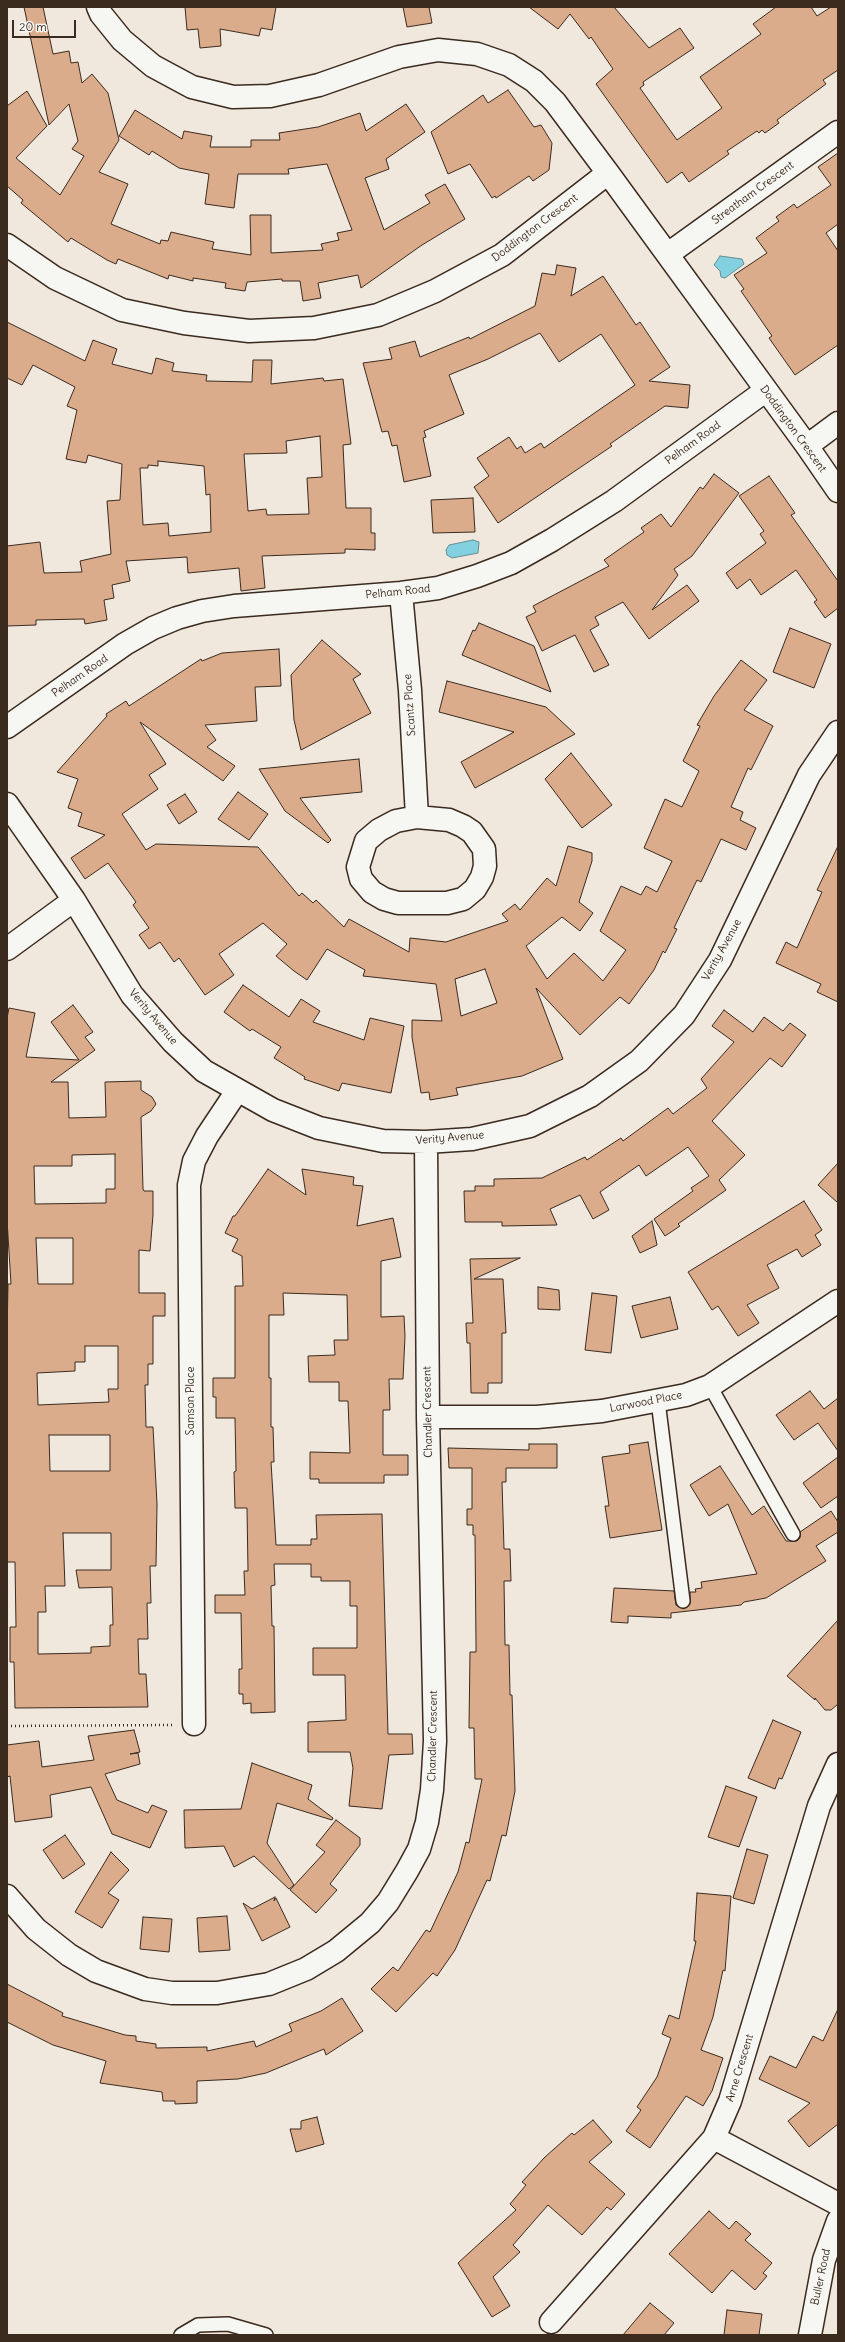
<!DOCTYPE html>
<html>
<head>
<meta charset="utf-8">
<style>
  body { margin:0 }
  #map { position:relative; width:845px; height:2342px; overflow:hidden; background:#f0e7dd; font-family:Delius,sans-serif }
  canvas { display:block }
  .frame { position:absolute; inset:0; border:8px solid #3b2a1e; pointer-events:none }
  .scale { position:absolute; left:12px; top:20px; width:64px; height:18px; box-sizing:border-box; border:2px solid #3b2a1e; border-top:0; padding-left:5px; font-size:12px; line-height:14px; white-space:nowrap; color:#3b2a1e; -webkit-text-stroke:3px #f6f6f2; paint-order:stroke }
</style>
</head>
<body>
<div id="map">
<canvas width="845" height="2342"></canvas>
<div class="frame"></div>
<div class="scale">20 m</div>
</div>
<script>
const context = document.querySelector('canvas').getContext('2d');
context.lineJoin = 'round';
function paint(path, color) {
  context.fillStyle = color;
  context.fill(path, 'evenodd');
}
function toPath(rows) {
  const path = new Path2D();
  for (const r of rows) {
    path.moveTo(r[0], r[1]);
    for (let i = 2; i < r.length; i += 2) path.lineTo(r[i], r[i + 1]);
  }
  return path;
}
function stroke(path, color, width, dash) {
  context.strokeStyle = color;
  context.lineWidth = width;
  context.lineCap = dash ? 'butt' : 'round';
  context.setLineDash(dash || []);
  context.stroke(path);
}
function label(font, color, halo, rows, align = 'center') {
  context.font = font + ' Delius,sans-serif';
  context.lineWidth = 3;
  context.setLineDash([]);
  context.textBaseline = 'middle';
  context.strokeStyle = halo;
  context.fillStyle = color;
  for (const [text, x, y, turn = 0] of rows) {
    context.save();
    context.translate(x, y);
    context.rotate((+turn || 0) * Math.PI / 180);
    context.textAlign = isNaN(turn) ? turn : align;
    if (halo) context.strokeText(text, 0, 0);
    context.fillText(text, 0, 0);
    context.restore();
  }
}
const water = toPath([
  [720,256,742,259,744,264,725,278,721,277,720,271,714,265,720,256],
  [473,540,479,542,478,553,452,558,447,555,446,550,449,545,473,540]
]);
const building = toPath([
  [24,7,43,7,53,54,69,51,71,63,78,62,82,83,92,74,108,93,119,140,99,172,128,184,111,224,160,244,161,240,168,241,171,232,214,242,212,249,251,255,250,215,271,215,271,253,323,250,321,244,339,240,337,233,352,230,327,164,288,169,289,174,238,174,234,208,205,204,209,174,179,168,152,151,149,155,119,136,135,110,182,139,184,131,212,136,210,147,251,147,251,140,280,140,279,133,318,127,360,113,366,131,406,104,425,132,386,159,389,169,365,178,384,230,430,203,425,195,445,184,465,219,422,245,361,288,358,275,318,283,321,298,303,301,300,281,282,281,282,279,247,282,245,291,225,288,226,283,193,278,193,281,169,275,168,279,118,259,116,264,107,260,71,238,68,242,21,203,23,200,7,186,7,106,27,91,47,126,16,158,60,195,84,156,72,149,78,141,69,104,49,125,24,7],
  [185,7,276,7,272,30,261,28,259,36,220,29,221,46,200,48,198,29,187,30,185,7],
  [403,7,429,7,432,23,407,27,403,7],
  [529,7,614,7,649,48,680,28,694,48,643,82,644,85,640,88,677,140,722,108,700,77,761,34,753,24,776,7,811,7,817,16,831,7,838,7,838,70,823,80,826,84,777,120,779,123,765,133,762,130,759,133,757,131,727,151,729,154,689,182,682,172,667,183,596,84,613,69,591,37,589,39,570,14,558,29,529,7],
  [508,90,534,127,541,125,552,143,549,170,533,181,529,176,496,198,495,196,492,198,470,164,448,174,431,132,483,95,488,103,508,90],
  [838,153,838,224,826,233,838,251,838,345,795,375,769,338,772,336,741,291,744,289,734,275,767,253,756,238,779,221,776,217,794,204,797,208,831,185,818,167,838,153],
  [557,265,576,268,571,296,603,276,636,325,640,322,670,367,649,381,690,385,688,408,665,406,610,444,612,446,498,523,474,487,489,476,477,458,509,437,517,449,521,446,525,453,541,443,544,448,635,385,601,334,559,362,540,333,488,359,449,375,464,414,424,431,426,437,423,438,431,476,404,482,397,445,392,446,388,431,382,432,363,363,392,359,389,348,415,341,420,357,469,337,470,339,535,306,542,273,555,275,557,265],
  [7,322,85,361,93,340,117,349,112,364,152,374,156,358,174,363,172,371,207,375,206,381,252,382,253,360,272,360,271,384,323,378,324,381,343,379,351,444,343,445,346,508,371,508,371,533,375,533,375,550,345,549,345,553,262,556,265,588,241,591,239,568,188,573,187,557,126,561,130,581,112,585,114,598,104,600,107,620,85,624,84,619,36,620,36,625,7,626,7,546,40,542,44,573,82,572,80,561,111,554,107,501,120,500,122,464,88,455,86,463,66,459,77,410,67,406,75,387,33,365,22,385,7,378,7,322],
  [320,436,322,477,307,478,309,514,267,515,266,509,248,511,244,454,287,453,286,441,320,436],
  [158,461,204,466,206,495,210,494,211,532,169,536,168,523,143,525,140,468,148,468,148,465,158,466,158,461],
  [714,474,739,493,692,556,674,569,678,575,652,610,687,585,699,601,649,639,623,602,595,617,599,625,590,630,609,665,594,672,575,635,542,651,526,617,536,612,533,606,609,566,604,560,644,532,641,528,661,514,671,527,700,487,703,489,714,474],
  [769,476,795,513,791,515,838,581,838,608,825,618,814,602,817,600,796,570,761,595,750,579,737,589,726,573,766,543,760,534,764,531,739,496,769,476],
  [473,498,475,532,433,533,431,500,473,498],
  [479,623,534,646,551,692,462,655,473,630,475,631,479,623],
  [790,628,831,644,814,688,773,672,790,628],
  [322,640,361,674,353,679,371,713,301,750,294,720,291,675,322,640],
  [279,649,281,686,255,687,257,721,205,725,216,740,207,747,235,766,223,781,140,722,166,764,149,775,158,789,122,814,146,850,156,844,258,847,299,896,302,893,313,903,316,900,344,927,349,919,409,952,410,938,446,942,508,921,502,914,515,904,520,910,547,878,556,886,568,846,592,853,592,861,579,902,593,913,580,931,562,917,526,946,547,979,574,953,603,981,626,950,600,931,621,886,641,895,646,886,657,892,672,861,644,848,665,799,682,807,699,771,683,761,700,726,697,725,714,696,741,660,767,680,744,710,773,726,751,770,748,768,731,807,743,812,740,820,756,828,746,850,721,839,701,882,697,880,674,928,677,929,665,953,663,951,654,970,629,1004,620,997,580,1035,536,988,563,1059,522,1076,456,1088,458,1095,430,1100,429,1092,421,1093,412,1037,412,1020,442,1021,436,984,363,976,365,970,327,949,307,980,294,971,276,956,287,944,263,923,219,954,234,975,205,995,179,958,174,962,160,942,149,949,139,935,149,928,133,905,136,902,108,863,85,879,71,858,105,835,78,826,82,813,68,808,78,779,57,772,107,716,106,714,126,701,129,706,201,659,202,661,222,653,279,649],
  [485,969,497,1003,461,1016,455,979,485,969],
  [447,681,546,707,575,734,475,788,461,762,514,732,439,712,447,681],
  [571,753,612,805,582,828,545,779,571,753],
  [359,759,362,792,300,798,331,840,328,843,285,811,259,769,359,759],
  [238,792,268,814,249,840,218,819,238,792],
  [185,794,197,812,179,824,167,805,185,794],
  [838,846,838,1002,817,992,821,984,776,963,786,942,797,948,822,892,817,890,838,846],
  [243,985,289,1017,301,999,320,1011,313,1022,364,1040,370,1018,404,1026,391,1093,342,1083,339,1091,304,1079,305,1077,274,1058,281,1047,252,1029,250,1031,224,1012,243,985],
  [73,1005,93,1032,85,1037,95,1050,51,1082,68,1082,69,1118,106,1117,105,1082,141,1081,141,1090,152,1097,156,1104,151,1111,141,1117,143,1189,144,1191,153,1191,153,1215,150,1251,139,1250,139,1293,165,1293,165,1316,153,1316,153,1364,148,1364,148,1385,145,1385,146,1427,153,1427,157,1504,156,1566,150,1566,151,1603,147,1603,148,1639,138,1639,139,1674,146,1674,148,1707,15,1708,14,1662,10,1662,10,1627,16,1627,15,1562,7,1562,7,1335,8,1284,11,1284,7,1220,7,1018,9,1008,35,1013,26,1057,79,1060,51,1022,73,1005],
  [115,1154,115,1189,106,1189,106,1203,35,1204,34,1166,72,1166,72,1155,115,1154],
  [36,1238,73,1238,73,1284,38,1284,36,1238],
  [85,1346,118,1346,118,1389,108,1389,109,1402,38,1405,37,1373,75,1371,75,1362,85,1362,85,1346],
  [49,1435,110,1435,110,1471,50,1471,49,1435],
  [63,1533,111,1533,111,1570,76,1570,79,1588,112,1587,113,1625,110,1625,110,1646,91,1647,91,1653,38,1654,38,1612,46,1612,45,1586,65,1586,63,1533],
  [724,1010,753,1032,764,1017,783,1031,790,1023,806,1035,782,1067,770,1058,712,1121,745,1155,719,1180,726,1190,678,1224,680,1226,665,1236,654,1219,693,1191,691,1188,709,1176,688,1147,646,1176,639,1165,600,1192,609,1210,593,1219,580,1195,550,1209,557,1225,502,1226,502,1222,465,1222,464,1191,475,1191,475,1186,494,1186,494,1179,542,1178,585,1157,587,1160,621,1138,623,1141,668,1108,673,1114,707,1088,701,1079,734,1042,712,1026,724,1010],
  [838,1163,838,1203,818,1185,838,1163],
  [268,1169,306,1195,302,1169,354,1177,353,1185,363,1186,357,1226,393,1218,401,1257,381,1261,381,1317,404,1316,405,1336,403,1379,389,1379,390,1410,383,1410,383,1455,408,1455,408,1475,384,1475,384,1483,319,1483,319,1479,310,1479,310,1452,350,1453,348,1401,339,1401,339,1382,309,1382,308,1356,335,1355,334,1340,348,1340,347,1295,283,1293,284,1315,269,1315,269,1378,271,1378,271,1427,273,1427,274,1462,271,1462,276,1545,311,1545,311,1539,317,1539,316,1515,382,1514,388,1734,412,1734,413,1754,389,1755,382,1809,349,1806,353,1768,350,1752,308,1752,308,1722,346,1720,345,1675,313,1675,313,1648,357,1648,357,1606,350,1606,350,1581,321,1581,321,1577,311,1577,311,1564,274,1564,275,1585,271,1586,272,1626,274,1626,275,1712,251,1713,251,1703,243,1704,243,1694,239,1694,239,1669,242,1669,241,1613,215,1613,215,1595,245,1595,244,1571,248,1571,247,1508,235,1508,234,1472,236,1471,235,1418,216,1418,216,1397,213,1397,213,1378,235,1378,235,1286,243,1286,242,1256,232,1251,238,1239,225,1233,233,1216,235,1216,268,1169],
  [804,1201,822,1230,815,1235,821,1245,802,1257,797,1249,767,1265,779,1288,747,1305,759,1323,738,1336,718,1306,712,1310,688,1272,804,1201],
  [652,1221,657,1245,640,1253,632,1236,652,1221],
  [520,1258,474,1279,503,1279,506,1333,502,1333,502,1383,488,1383,488,1393,471,1393,470,1343,467,1343,466,1323,473,1323,470,1259,520,1258],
  [538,1287,559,1290,560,1310,538,1309,538,1287],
  [592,1293,617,1296,611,1353,585,1350,592,1293],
  [670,1297,678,1329,641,1338,632,1306,670,1297],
  [810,1391,824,1409,838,1398,838,1451,818,1423,794,1440,776,1415,810,1391],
  [648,1442,662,1530,610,1538,605,1506,609,1506,602,1457,630,1453,629,1445,648,1442],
  [529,1444,557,1444,557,1468,506,1468,506,1482,502,1482,504,1549,510,1549,511,1581,504,1581,505,1645,509,1645,510,1695,512,1695,515,1791,506,1836,502,1835,490,1881,487,1880,455,1950,437,1976,433,1973,396,2012,371,1989,393,1967,398,1971,426,1930,430,1932,458,1872,466,1842,469,1843,482,1779,475,1779,474,1728,469,1728,470,1652,476,1652,476,1645,475,1535,473,1535,473,1525,467,1525,467,1509,472,1509,472,1468,449,1468,448,1448,529,1450,529,1444],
  [838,1457,838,1496,821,1508,803,1483,838,1457],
  [720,1466,752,1515,764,1506,786,1541,797,1541,800,1538,800,1532,831,1511,838,1522,838,1532,816,1546,826,1561,766,1598,744,1602,741,1605,671,1613,671,1618,628,1616,628,1623,611,1622,614,1588,674,1591,676,1605,684,1609,690,1604,690,1592,696,1592,695,1589,702,1588,701,1582,757,1574,728,1504,709,1516,690,1485,720,1466],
  [838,1620,838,1704,831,1710,825,1710,815,1698,815,1700,787,1676,838,1620],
  [773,1720,801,1732,782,1779,779,1778,775,1789,748,1778,773,1720],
  [134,1730,140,1752,130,1754,138,1753,140,1764,105,1774,117,1800,148,1813,152,1805,167,1811,150,1848,112,1834,91,1787,50,1795,52,1817,15,1822,10,1776,7,1777,7,1745,39,1741,42,1767,94,1760,88,1736,134,1730],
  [252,1763,312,1785,308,1799,333,1818,332,1820,277,1803,267,1843,294,1885,289,1889,254,1856,234,1867,224,1846,185,1848,184,1810,241,1809,252,1763],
  [726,1786,757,1797,739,1847,708,1837,726,1786],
  [336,1820,360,1838,360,1845,330,1884,337,1890,316,1913,290,1890,325,1852,316,1845,336,1820],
  [65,1835,85,1864,63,1879,43,1850,65,1835],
  [747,1849,768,1855,754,1904,733,1898,747,1849],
  [111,1852,129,1870,108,1893,119,1900,102,1928,75,1912,111,1852],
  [697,1893,731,1896,725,1971,723,1970,713,2017,701,2050,723,2058,712,2091,703,2106,686,2096,650,2148,626,2131,641,2110,637,2107,657,2077,671,2038,662,2034,669,2015,679,2019,696,1941,694,1941,697,1893],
  [275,1897,274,1901,276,1898,290,1927,262,1941,243,1903,252,1909,275,1897],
  [227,1916,230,1950,199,1952,197,1918,227,1916],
  [143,1917,172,1919,169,1952,140,1949,143,1917],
  [7,1984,63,2013,62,2016,125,2035,136,2036,136,2041,156,2044,156,2048,207,2047,207,2051,254,2041,256,2047,292,2031,289,2024,321,2011,342,1998,363,2031,326,2055,324,2049,266,2073,238,2079,197,2081,197,2103,175,2104,175,2101,163,2101,162,2092,100,2083,106,2061,53,2045,7,2022,7,1984],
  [838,2009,838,2124,809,2147,788,2121,810,2103,759,2079,770,2056,796,2068,813,2036,823,2041,838,2009],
  [317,2117,324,2144,296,2152,290,2129,301,2129,301,2121,317,2117],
  [593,2120,612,2142,589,2162,625,2194,611,2210,607,2207,582,2235,548,2205,513,2245,520,2252,493,2277,510,2306,492,2317,458,2263,516,2210,510,2204,526,2185,522,2182,545,2157,572,2133,574,2135,593,2120],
  [709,2211,729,2229,736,2221,751,2234,745,2240,772,2263,763,2273,767,2276,755,2290,732,2270,712,2293,669,2254,709,2211],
  [650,2303,674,2323,664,2335,623,2335,650,2303],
  [727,2310,762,2314,759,2335,724,2335,727,2310]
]);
const path = toPath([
  [7,1726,172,1725]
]);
const service = toPath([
  [710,1386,793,1534],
  [658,1401,683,1601],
  [181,2335,198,2325,228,2324,266,2335]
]);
const minor = toPath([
  [98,7,101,14,122,40,153,66,192,87,233,97,270,96,319,85,399,57,438,50,477,54,509,65,534,81,555,102,608,173,807,446,838,491],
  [7,245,55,278,122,310,184,323,249,331,314,328,378,315,435,291,502,255,608,173],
  [668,254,838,132],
  [807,446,838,423],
  [401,593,410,690,417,817],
  [7,727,125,644,153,628,177,618,202,611,234,606,401,593,438,588,477,576,511,563,552,540,614,501,765,391],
  [7,804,74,900,132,995,173,1042,204,1071,273,1110,319,1128,383,1141,426,1142,472,1139,530,1126,590,1096,639,1061,684,1015,720,960,809,775,838,732],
  [417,817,449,820,463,826,472,832,484,849,485,866,482,877,475,889,463,899,447,903,398,903,384,899,372,892,361,879,358,867,366,841,379,830,396,821,417,817],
  [7,949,74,900],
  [428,1417,537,1417,602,1411,686,1395,710,1386,838,1301],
  [194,1724,189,1185,194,1161,207,1136,237,1091],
  [7,1896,36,1929,69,1955,96,1971,145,1989,172,1993,217,1993,269,1984,306,1969,336,1951,370,1923,388,1902,407,1871,419,1849,427,1822,432,1790,435,1741,428,1417,426,1142],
  [714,2138,838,2204],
  [551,2322,714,2138,730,2101,819,1806,838,1764],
  [810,2335,824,2260,838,2221]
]);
const streetNames = [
  ["Streatham Crescent",753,193,-36],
  ["Doddington Crescent",535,228,-37],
  ["Doddington Crescent",793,429,54],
  ["Pelham Road",693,443,-36],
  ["Pelham Road",398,592,-6],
  ["Pelham Road",80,676,-35],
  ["Scantz Place",410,705,-94],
  ["Verity Avenue",722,950,-61],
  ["Verity Avenue",153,1017,50],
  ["Verity Avenue",450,1138,-5],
  ["Samson Place",191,1401,-90],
  ["Larwood Place",646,1402,-11],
  ["Chandler Crescent",428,1412,-91],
  ["Chandler Crescent",433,1736,-89],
  ["Arne Crescent",740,2068,-73],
  ["Buller Road",821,2277,-78]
];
paint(water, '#82d0e0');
stroke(water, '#668e92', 1);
paint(building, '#daac8b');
stroke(building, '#3b2a1e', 1);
stroke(service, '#3b2a1e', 16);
stroke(minor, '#3b2a1e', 25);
stroke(path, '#3b2a1e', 2.5, [1, 3]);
stroke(service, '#f6f6f2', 13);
stroke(minor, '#f6f6f2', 22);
label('11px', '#3b2a1e', '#f6f6f2', streetNames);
</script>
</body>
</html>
